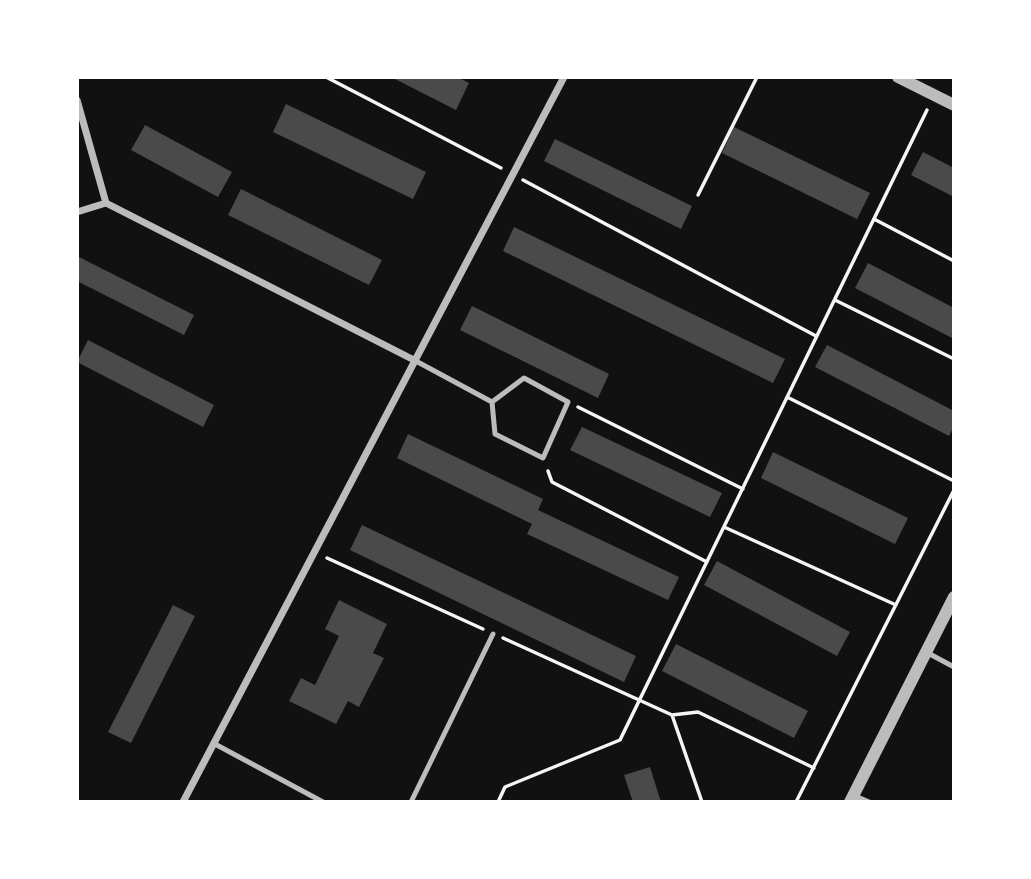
<!DOCTYPE html>
<html>
<head>
<meta charset="utf-8">
<style>
  body { margin:0 }
  #map { position:relative; width:1031px; height:879px; overflow:hidden; background:#111; font-family:Karla,sans-serif }
  canvas { display:block }
  .frame { position:absolute; inset:0; border:79px solid #fff; pointer-events:none }
</style>
</head>
<body>
<div id="map">
<canvas width="1031" height="879"></canvas>
<div class="frame"></div>
</div>
<script>
const context = document.querySelector('canvas').getContext('2d');
context.lineJoin = 'round';
function paint(path, color) {
  context.fillStyle = color;
  context.fill(path, 'evenodd');
}
function toPath(rows) {
  const path = new Path2D();
  for (const r of rows) {
    path.moveTo(r[0], r[1]);
    for (let i = 2; i < r.length; i += 2) path.lineTo(r[i], r[i + 1]);
  }
  return path;
}
function stroke(path, color, width, dash) {
  context.strokeStyle = color;
  context.lineWidth = width;
  context.lineCap = dash ? 'butt' : 'round';
  context.setLineDash(dash || []);
  context.stroke(path);
}
const building = toPath([
  [391,77,457,77,469,83,456,110],
  [286,104,426,172,413,199,273,132],
  [145,125,232,172,218,197,131,150],
  [734,127,870,193,857,219,722,153],
  [555,139,692,206,681,229,544,161],
  [923,152,954,168,954,197,911,175],
  [241,189,382,260,369,285,228,215],
  [514,227,785,359,773,383,503,251],
  [77,256,194,315,184,335,77,281],
  [868,263,954,308,954,339,855,288],
  [472,306,609,374,598,398,460,330],
  [88,340,214,405,203,427,77,362],
  [827,345,954,411,954,426,949,436,815,367],
  [582,427,722,493,710,517,570,450],
  [408,434,543,499,538,510,679,577,668,600,527,534,532,524,397,458],
  [773,452,908,518,895,544,761,478],
  [362,525,636,656,624,682,350,550],
  [717,561,850,632,837,656,704,585],
  [339,600,387,624,373,653,384,658,359,707,348,701,336,724,289,701,301,678,315,685,339,636,325,629],
  [173,605,195,616,131,743,108,732],
  [676,644,808,711,794,738,662,671],
  [650,767,661,802,633,802,624,775]
]);
const path = toPath([
  [326,77,501,168],
  [523,180,816,336],
  [698,195,757,77],
  [874,219,954,261],
  [835,300,954,359],
  [787,397,954,481],
  [578,407,743,489],
  [548,471,552,482,707,562],
  [724,527,896,605],
  [327,558,483,629],
  [503,638,672,715,698,712,814,768],
  [672,715,702,802],
  [498,802,505,787,620,740,927,110],
  [796,802,954,490]
]);
const service = toPath([
  [414,360,492,402,495,434,543,458,568,402,524,378,492,402],
  [926,652,954,667],
  [213,743,323,802],
  [853,795,869,802],
  [411,802,493,634]
]);
const minor = toPath([
  [77,100,106,203],
  [106,203,414,360],
  [77,212,106,203],
  [183,802,564,77]
]);
const tertiary = toPath([
  [898,77,954,105],
  [850,802,954,597]
]);
paint(building, '#4a4a4a');
stroke(path, '#f5f5f5', 3.5);
stroke(service, '#bcbcbc', 5);
stroke(minor, '#bcbcbc', 7);
stroke(tertiary, '#bcbcbc', 12);
</script>
</body>
</html>
